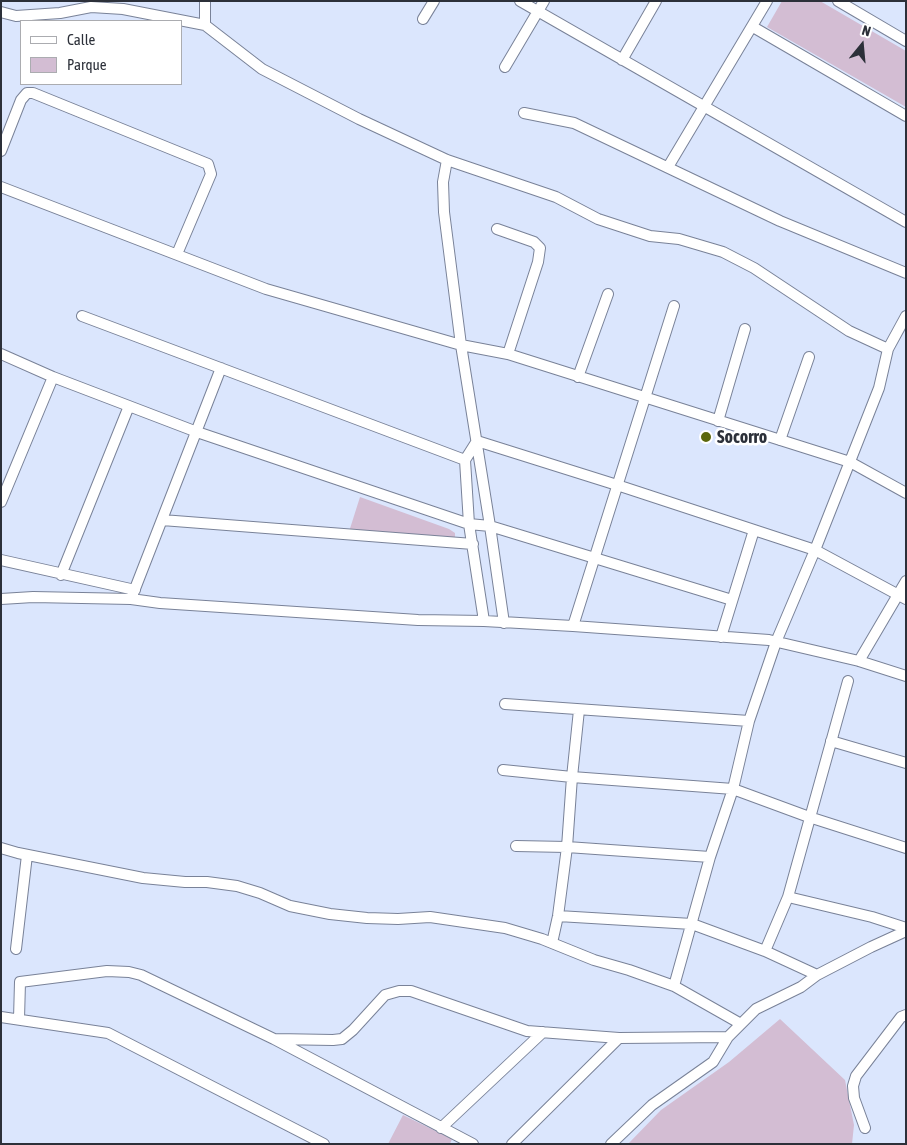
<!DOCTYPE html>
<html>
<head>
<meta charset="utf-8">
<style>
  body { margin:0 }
  #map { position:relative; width:907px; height:1145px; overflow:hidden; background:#dbe6fd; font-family:"Asap Condensed",sans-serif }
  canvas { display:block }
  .frame { position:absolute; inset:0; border:2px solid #2c3039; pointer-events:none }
  .legend { position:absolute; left:20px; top:20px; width:162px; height:65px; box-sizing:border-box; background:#fff; border:1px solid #abacb0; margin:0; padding:6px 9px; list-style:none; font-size:15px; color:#2c3039 }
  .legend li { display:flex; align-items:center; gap:10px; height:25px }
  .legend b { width:25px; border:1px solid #abacb0 }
  .north { position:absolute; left:837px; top:20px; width:50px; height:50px; -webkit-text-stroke:4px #fff; paint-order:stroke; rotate:17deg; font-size:14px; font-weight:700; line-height:20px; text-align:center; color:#2c3039 }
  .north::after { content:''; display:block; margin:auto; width:18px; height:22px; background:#2c3039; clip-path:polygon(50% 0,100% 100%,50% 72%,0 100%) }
</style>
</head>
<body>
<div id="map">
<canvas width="907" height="1145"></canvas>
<div class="frame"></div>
<ul class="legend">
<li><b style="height:6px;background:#fff"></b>Calle</li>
<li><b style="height:14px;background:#d3bdd3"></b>Parque</li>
</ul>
<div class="north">N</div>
</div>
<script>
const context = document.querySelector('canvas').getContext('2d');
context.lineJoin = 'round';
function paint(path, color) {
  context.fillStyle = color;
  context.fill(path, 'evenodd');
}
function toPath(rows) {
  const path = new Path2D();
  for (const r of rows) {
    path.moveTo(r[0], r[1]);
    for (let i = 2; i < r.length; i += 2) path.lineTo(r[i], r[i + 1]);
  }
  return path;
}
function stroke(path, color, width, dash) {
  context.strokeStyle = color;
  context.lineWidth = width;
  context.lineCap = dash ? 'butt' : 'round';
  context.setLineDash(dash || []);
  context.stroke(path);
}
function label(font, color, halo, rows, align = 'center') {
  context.font = font + ' "Asap Condensed",sans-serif';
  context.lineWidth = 5;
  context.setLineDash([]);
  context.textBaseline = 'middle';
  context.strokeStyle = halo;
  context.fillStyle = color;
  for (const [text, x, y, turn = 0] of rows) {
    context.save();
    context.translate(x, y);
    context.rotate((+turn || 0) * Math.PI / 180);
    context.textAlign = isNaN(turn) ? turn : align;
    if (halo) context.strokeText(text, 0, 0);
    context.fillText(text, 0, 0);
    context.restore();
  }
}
const green = toPath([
  [782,1,820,1,906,51,906,107,767,27],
  [360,497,449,529,455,533,455,541,347,538],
  [780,1019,845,1080,854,1125,852,1144,628,1144,661,1110,729,1062],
  [403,1115,452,1139,450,1144,388,1144]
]);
const street = toPath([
  [205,1,205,25],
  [520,1,906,222],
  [838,1,906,41],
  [1,12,16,16,60,13,91,7,123,9,205,25,262,69,359,119,447,160,556,197,598,219,650,236,679,239,723,252,754,268,849,331,888,349],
  [423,19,434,1],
  [753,27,906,116],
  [622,60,656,1],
  [505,67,544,1],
  [524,113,574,123,780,221,906,273],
  [1,151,21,100,27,93,33,93,208,164,211,174,177,254],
  [447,160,443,182,444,212,461,345,490,526,504,623],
  [668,167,767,1],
  [1,187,266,289,461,345,508,354,850,462,906,493],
  [497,229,534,242,540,248,538,262,508,354],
  [82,316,465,460],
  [1,354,53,377,197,432,469,524,484,621],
  [578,377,608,294],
  [718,421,745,329],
  [780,440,809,357],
  [477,441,617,485,815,550,906,599],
  [477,441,465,460,469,524,490,526,732,600],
  [1,502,53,377],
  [162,520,473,544],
  [1,560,135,590],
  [61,575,129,406],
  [1,599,33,597,131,599,160,603,418,620,484,621,573,626,769,640,859,661,906,676],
  [131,599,221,368],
  [573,626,674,306],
  [721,637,754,530],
  [859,661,906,581],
  [505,704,749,721],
  [831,741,906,763],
  [503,770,572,777,733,789,809,817,906,848],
  [516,846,567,847,710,857],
  [1,848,18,853,143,878,185,882,207,882,237,886,260,893,290,906,330,914,367,918,398,919,430,917,505,928,542,939,594,960,629,970,674,986,741,1024],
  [788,897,872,917,906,928],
  [558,916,692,924,765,951,817,975],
  [552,943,558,916,567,847,572,777,579,710],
  [16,949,27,855],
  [765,951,788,897,848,681],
  [674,986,710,857,733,789,749,721,776,642,815,550,879,388,888,349,906,316],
  [1,1017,108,1033,324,1144],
  [19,1019,20,982,107,971,129,972,141,975,274,1039,473,1144],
  [275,1039,333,1040,342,1039,353,1030,385,995,399,991,411,991,527,1031,619,1038,728,1037],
  [441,1128,543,1032],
  [865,1128,854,1098,853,1086,856,1076,901,1017,906,1015],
  [512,1144,619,1038],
  [611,1144,652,1105,713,1062,728,1037,756,1009,801,987,817,975,871,947,906,931]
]);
const markers = [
  [706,437,6,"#5b670c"]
];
const poiNames = [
  ["Socorro",717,437]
];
paint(green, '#d3bdd3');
stroke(street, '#798298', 12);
stroke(street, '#fff', 10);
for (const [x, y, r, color] of markers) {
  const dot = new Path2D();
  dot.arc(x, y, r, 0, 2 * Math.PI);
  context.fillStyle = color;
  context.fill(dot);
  stroke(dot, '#fff', 2);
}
label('bold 18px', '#2c3039', '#fff', poiNames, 'left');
</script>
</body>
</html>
